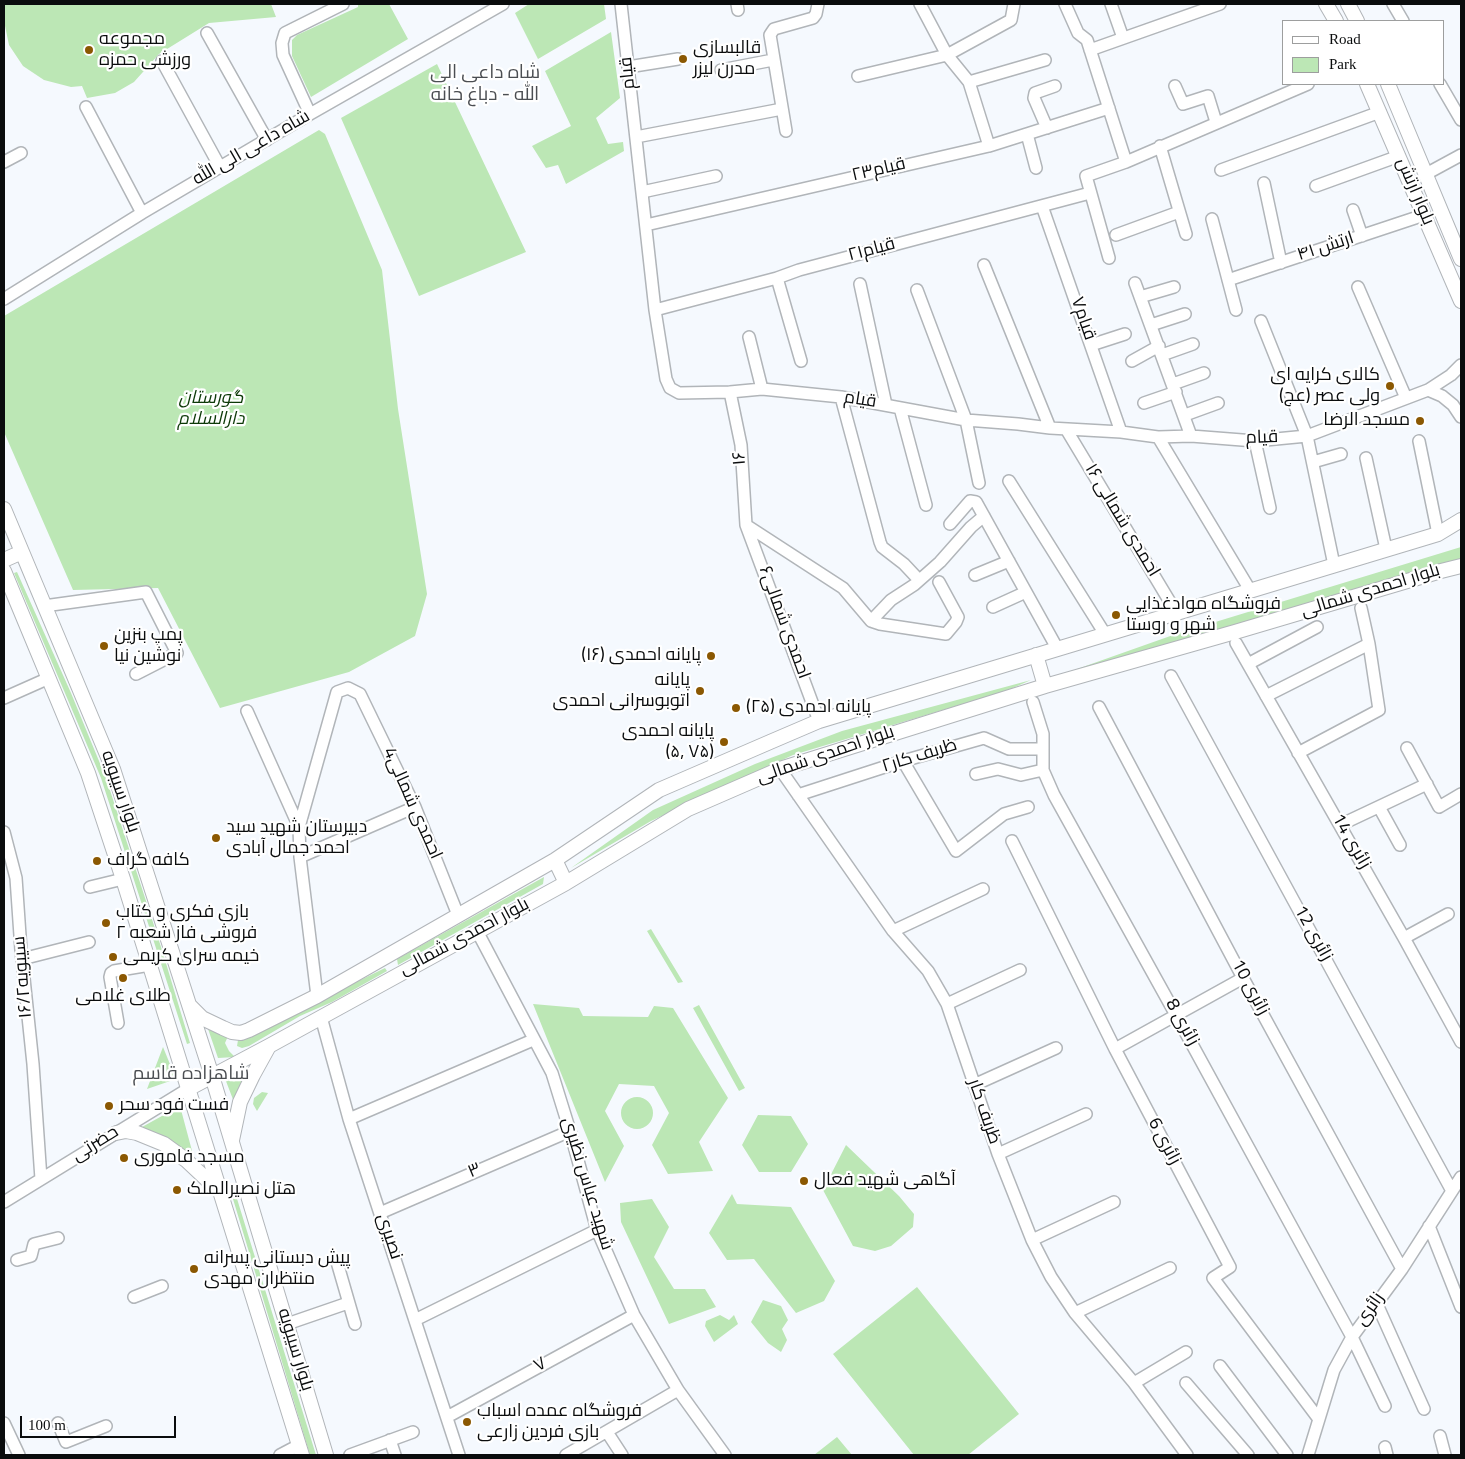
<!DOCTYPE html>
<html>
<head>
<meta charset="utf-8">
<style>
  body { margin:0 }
  #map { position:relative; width:1465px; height:1459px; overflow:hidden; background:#f5f9fe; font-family:Georgia,serif }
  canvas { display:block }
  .frame { position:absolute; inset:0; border:5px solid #0a0c0d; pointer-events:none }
  .legend { position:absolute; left:1282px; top:20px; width:162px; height:65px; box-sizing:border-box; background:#fff; border:1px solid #9d9e9e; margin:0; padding:6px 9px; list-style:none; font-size:15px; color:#0a0c0d }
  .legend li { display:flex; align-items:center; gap:10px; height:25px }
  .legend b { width:25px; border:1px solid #9d9e9e }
  .scale { position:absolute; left:20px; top:1416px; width:156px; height:22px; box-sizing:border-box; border:2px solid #0a0c0d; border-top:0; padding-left:6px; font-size:15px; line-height:18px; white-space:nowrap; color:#0a0c0d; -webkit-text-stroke:4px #fff; paint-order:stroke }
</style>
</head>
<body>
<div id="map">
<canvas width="1465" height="1459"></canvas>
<div class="frame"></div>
<ul class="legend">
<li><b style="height:6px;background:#fff"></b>Road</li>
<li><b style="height:14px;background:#bce7b5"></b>Park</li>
</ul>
<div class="scale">100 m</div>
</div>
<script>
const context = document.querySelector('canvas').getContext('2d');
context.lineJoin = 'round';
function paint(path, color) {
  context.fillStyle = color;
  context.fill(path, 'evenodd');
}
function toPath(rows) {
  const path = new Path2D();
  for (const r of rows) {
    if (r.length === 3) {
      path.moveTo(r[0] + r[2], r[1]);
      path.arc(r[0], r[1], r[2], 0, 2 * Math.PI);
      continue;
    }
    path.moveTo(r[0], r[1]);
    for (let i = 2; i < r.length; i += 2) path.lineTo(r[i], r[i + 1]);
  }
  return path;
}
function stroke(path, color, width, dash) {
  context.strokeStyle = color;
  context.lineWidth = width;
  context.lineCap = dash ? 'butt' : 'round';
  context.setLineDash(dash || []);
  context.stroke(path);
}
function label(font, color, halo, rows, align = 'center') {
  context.font = font + ' Georgia,Cairo,serif';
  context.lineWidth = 4.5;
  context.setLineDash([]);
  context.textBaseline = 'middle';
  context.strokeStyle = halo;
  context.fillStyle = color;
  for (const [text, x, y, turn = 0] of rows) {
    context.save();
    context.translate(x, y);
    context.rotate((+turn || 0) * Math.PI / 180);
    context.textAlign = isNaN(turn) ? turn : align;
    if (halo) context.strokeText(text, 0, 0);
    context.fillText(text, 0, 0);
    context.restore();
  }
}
const green = toPath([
  [4,4,271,4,276,17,209,23,159,54,134,82,115,93,87,98,82,86,71,87,44,80,23,66,9,45,4,21],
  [358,4,389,4,408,39,311,97,292,56,292,40,297,35,358,7],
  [529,4,604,4,606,19,538,59,515,13],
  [611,32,620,98,596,118,608,144,623,142,624,151,566,184,558,165,546,168,532,146,571,126,545,71],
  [437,64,526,252,419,296,341,118],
  [319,130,325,134,382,270,398,409,427,594,415,636,349,672,220,708,158,588,73,590,4,432,4,316],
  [1461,547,1461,559,1063,674,1176,634],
  [17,572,71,693,106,778,162,950,190,1043,187,1044,101,778,14,573],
  [1031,680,1006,691,793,755,651,821,571,868,653,810,755,764,842,731],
  [544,877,543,884,398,965,397,959],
  [651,929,683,982,678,983,647,931],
  [385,968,387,971,332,1002,300,1016,249,1046,242,1048,237,1046,238,1040],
  [533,1004,579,1008,583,1016,648,1017,654,1006,673,1008,728,1098,699,1142,713,1171,668,1174,652,1145,669,1113,654,1086,619,1084,605,1111,624,1146,605,1182],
  [699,1005,745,1088,739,1091,693,1008],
  [207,1026,229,1034,225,1043,229,1051,235,1057,218,1058],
  [163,1047,176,1079,147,1089],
  [248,1063,234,1102,224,1076],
  [262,1092,268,1093,257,1111,253,1104,254,1098],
  [637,1113,16],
  [180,1106,195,1162,187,1152,173,1142,142,1127],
  [758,1115,791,1116,808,1144,791,1172,759,1172,742,1145],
  [846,1145,899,1196,914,1214,913,1227,891,1246,875,1251,853,1246,823,1190],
  [230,1189,234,1189,316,1455,310,1455],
  [732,1194,737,1204,791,1207,835,1281,824,1301,796,1313,754,1259,727,1260,709,1233],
  [652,1199,669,1227,654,1257,674,1289,705,1289,716,1307,669,1324,621,1222,620,1203],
  [917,1287,1019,1414,968,1455,914,1455,833,1354],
  [763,1300,781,1306,788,1320,782,1329,787,1340,781,1352,768,1343,751,1322],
  [720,1315,729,1320,734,1315,738,1324,714,1342,705,1326,706,1321],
  [837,1437,852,1455,814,1455]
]);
const minor = toPath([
  [621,4,655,310,666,379,670,388,679,393,730,392,762,389,841,397,966,420,1018,424,1050,428,1121,432,1158,437,1191,436,1255,441,1307,436,1428,390,1451,375,1461,365],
  [737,4,738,10],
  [920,4,947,55,969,82,989,146],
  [1065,4,1078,33,1087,40,1126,162],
  [1111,4,1123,38],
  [1393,4,1403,21],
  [207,33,267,140],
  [1090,50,1220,4],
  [162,61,220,167],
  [628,67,678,59],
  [721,70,773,60],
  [858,76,947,55,1011,20,1014,4],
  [969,82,1045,60],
  [1440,84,1461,120],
  [1175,86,1183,104,1208,96,1216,122],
  [86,107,142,213],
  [310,114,283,55,282,43,285,33,343,4],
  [1047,128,1034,98,1035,93,1055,86],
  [786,131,770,35,774,29,813,18,816,14,818,4],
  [1027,134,1036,168],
  [636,137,782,109],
  [1160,146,1186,234],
  [4,162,21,153],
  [1221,170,1380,112],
  [1426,174,1461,155],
  [1264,183,1281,263],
  [1316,186,1399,156],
  [642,192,716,176],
  [1042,206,1121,432],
  [1353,210,1362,236],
  [1212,219,1236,310],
  [646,225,989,146,1109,108],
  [1116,235,1179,212],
  [1109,258,1086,176,1126,162,1308,84],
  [984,265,1050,428],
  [777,278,801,361],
  [1228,280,1424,215],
  [1135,283,1191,436],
  [860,284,886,405],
  [1358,287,1406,398],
  [917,290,966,420,979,483],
  [1140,297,1174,287],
  [4,299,142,213,310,114,503,4],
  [655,310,777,278,799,270,1090,193],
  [1261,321,1307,436,1334,565],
  [1151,325,1185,314],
  [749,337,762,389],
  [1091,345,1125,334],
  [1162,355,1193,344],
  [1132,361,1159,346],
  [1173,384,1204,373],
  [1428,390,1442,396,1453,405,1461,417],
  [730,392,741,445,746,525,819,721],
  [841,397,880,542,882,547,904,564,919,580],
  [1144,403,1176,392],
  [900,408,926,505],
  [1185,415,1218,403],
  [1066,429,1176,612],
  [1158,437,1250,590],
  [1255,441,1270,508],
  [1419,441,1438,534],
  [1366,458,1386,549],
  [1313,462,1341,454],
  [1009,481,1105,634],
  [950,524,970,501,976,502,1057,648],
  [746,525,843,588,871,621,880,624,946,634,956,622,958,617,939,582],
  [975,575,1009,561],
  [44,606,146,592,177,653,136,674],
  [993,607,1026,592],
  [871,621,891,600,914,585,940,562,971,527,984,516],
  [1236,643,1404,938,1461,1042],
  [1248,664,1317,627],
  [1171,676,1452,1191],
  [1266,696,1369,644],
  [4,698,49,678],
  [1033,702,1043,734,1043,770,1054,795,1176,1015,1352,1337,1385,1406],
  [1099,707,1243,978,1402,1269],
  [247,711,299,827],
  [1407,748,1439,807,1461,794],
  [1298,753,1379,710,1369,644,1361,608],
  [903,761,956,851,1004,814,1028,807],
  [780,769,893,931,928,971,947,1004,998,1154,1032,1240,1051,1277,1075,1313,1134,1383,1187,1455],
  [976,774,998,769,1021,775,1043,770],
  [798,795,903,761,984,738,1009,749,1043,749],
  [1379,807,1400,845],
  [1340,825,1427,784],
  [4,832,16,878,21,950,33,1064,41,1179],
  [1012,841,1115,1049,1230,1267,1213,1278,1318,1418],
  [300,857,415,807],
  [90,887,123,879],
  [477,931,552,1073,570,1131,597,1230,634,1315,678,1390,725,1455],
  [893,931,983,889],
  [1404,938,1448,914],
  [22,959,89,942],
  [317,996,300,857,299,827,337,692,348,688,360,694,415,807,458,915],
  [947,1004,1020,970],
  [321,1017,349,1119,459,1455],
  [118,1023,110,977,111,973,114,971,150,965],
  [1115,1049,1243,978],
  [974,1085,1056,1048],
  [349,1119,533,1040],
  [998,1154,1086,1114],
  [4,1202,188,1089],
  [380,1213,570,1131],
  [1429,1226,1461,1307],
  [1032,1240,1114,1202],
  [17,1260,31,1256,34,1244,58,1238],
  [337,1262,355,1324],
  [134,1297,162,1286],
  [1376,1302,1424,1409],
  [1075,1313,1170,1268],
  [415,1320,597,1230],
  [287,1324,348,1303],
  [1220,1366,1287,1455],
  [1134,1383,1186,1352],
  [1186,1383,1248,1455],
  [447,1417,634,1315],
  [4,1423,19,1455],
  [58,1423,66,1442,106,1426],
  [607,1432,622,1455],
  [1440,1436,1445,1455],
  [390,1440,395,1455],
  [1385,1447,1387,1455],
  [280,1455,299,1445],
  [350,1455,413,1432],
  [566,1455,678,1390],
  [1308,1455,1334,1370,1352,1337,1402,1269,1461,1177]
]);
const major = toPath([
  [1326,4,1336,21],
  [1348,4,1357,21],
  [1367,84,1461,301],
  [1388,84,1461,259],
  [4,509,113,769,212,1076,326,1455],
  [4,560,22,552],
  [4,571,88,773,123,879,302,1455],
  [1036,655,1045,686],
  [555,860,566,883],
  [190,1006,202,1018,223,1028,232,1032,241,1033,249,1030,317,996,555,860,659,790,770,742,819,721,1438,534,1461,520],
  [188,1089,269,1046,566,883,688,809,780,769,1045,686,1235,632,1441,571,1461,566],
  [116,1133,126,1131,137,1133,164,1144,186,1160,220,1192],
  [232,1140,240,1102,253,1075,269,1046]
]);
const markers = [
  [89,50,5,"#8b5802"],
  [683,59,5,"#8b5802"],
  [1390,386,5,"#8b5802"],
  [1420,421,5,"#8b5802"],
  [1116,615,5,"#8b5802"],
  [104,646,5,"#8b5802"],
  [711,656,5,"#8b5802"],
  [700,691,5,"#8b5802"],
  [736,708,5,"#8b5802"],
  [724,742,5,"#8b5802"],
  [216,838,5,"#8b5802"],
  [97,861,5,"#8b5802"],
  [106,923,5,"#8b5802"],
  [113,957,5,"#8b5802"],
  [123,978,5,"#8b5802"],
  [109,1106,5,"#8b5802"],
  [124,1158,5,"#8b5802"],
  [804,1181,5,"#8b5802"],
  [177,1190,5,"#8b5802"],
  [194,1269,5,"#8b5802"],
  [467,1422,5,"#8b5802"]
];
const poiNames = [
  ["مجموعه",99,40],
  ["ورزشی حمزه",99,61],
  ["قالبسازی",693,49],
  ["مدرن لیزر",693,70],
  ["کالای کرایه ای",1380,376,"right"],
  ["ولی عصر (عج)",1380,397,"right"],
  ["مسجد الرضا",1410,421,"right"],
  ["فروشگاه موادغذایی",1126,605],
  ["شهر و روستا",1126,626],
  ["پمپ بنزین",114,636],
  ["نوشین نیا",114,657],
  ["پایانه احمدی (۱۶)",701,656,"right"],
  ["پایانه",690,681,"right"],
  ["اتوبوسرانی احمدی",690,702,"right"],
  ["پایانه احمدی (۲۵)",746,708],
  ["پایانه احمدی",714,732,"right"],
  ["(۵, ۷۵)",714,753,"right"],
  ["دبیرستان شهید سید",226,828],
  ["احمد جمال آبادی",226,849],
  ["کافه گراف",107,861],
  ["بازی فکری و کتاب",116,913],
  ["فروشی فاز شعبه ۲",116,934],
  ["خیمه سرای کریمی",123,957],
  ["طلای غلامی",123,997,"center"],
  ["فست فود سحر",119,1106],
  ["مسجد فاموری",134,1158],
  ["آگاهی شهید فعال",814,1181],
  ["هتل نصیرالملک",187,1190],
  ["پیش دبستانی پسرانه",204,1259],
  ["منتظران مهدی",204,1280],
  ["فروشگاه عمده اسباب",477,1412],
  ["بازی فردین زارعی",477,1433]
];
const streetNames = [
  ["قیام",629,73,-96],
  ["شاه داعی الی الله",252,149,-30],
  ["قیام۲۳",879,171,-13],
  ["بلوار ارتش",1414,192,67],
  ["ارتش ۴۱",1326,248,-18],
  ["قیام۲۱",872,251,-15],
  ["قیام۷",1082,319,71],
  ["قیام",860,401,9],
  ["قیام",1262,439,-2],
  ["۱۶",741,458,-95],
  ["احمدی شمالی ۱۶",1121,521,59],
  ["بلوار احمدی شمالی",1371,592,-17],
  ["احمدی شمالی۶",783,623,70],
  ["بلوار احمدی شمالی",826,756,-19],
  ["۲ظریف کار",920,757,-17],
  ["بلوار سیبویه",119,792,71],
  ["4احمدی شمالی",411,804,66],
  ["14 زائری",1350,842,60],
  ["12 زائری",1312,934,61],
  ["بلوار احمدی شمالی",465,938,-28],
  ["سیبویه۱۶/۲",24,977,-95],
  ["10 زائری",1249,988,62],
  ["8 زائری",1181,1023,61],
  ["ظریف کار",983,1112,71],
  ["6 زائری",1163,1142,62],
  ["حضرتی",96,1145,-32],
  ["۳",475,1172,-23],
  ["شهید عباس نظیری",586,1184,73],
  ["نصیری",388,1237,72],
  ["زائری",1371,1310,-55],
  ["بلوار سیبویه",294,1350,73],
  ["۷",541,1366,-29]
];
const parkNames = [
  ["گورستان",211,399],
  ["دارالسلام",211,420]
];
const neighbourhoodNames = [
  ["شاه داعی الی",485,74],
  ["الله - دباغ خانه",485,96],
  ["شاهزاده قاسم",191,1075]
];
paint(green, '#bce7b5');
stroke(minor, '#b1b5b9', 14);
stroke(major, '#b1b5b9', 16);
stroke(minor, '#fff', 11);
stroke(major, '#fff', 14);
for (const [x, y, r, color] of markers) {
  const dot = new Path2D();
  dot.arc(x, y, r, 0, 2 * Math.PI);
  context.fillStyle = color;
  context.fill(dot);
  stroke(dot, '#fff', 2);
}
label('18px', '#0a0c0d', '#fff', poiNames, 'left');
label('18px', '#0a0c0d', '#fff', streetNames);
label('italic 18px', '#0c3907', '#fff', parkNames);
label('19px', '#4b4e52', '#fff', neighbourhoodNames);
</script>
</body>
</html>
